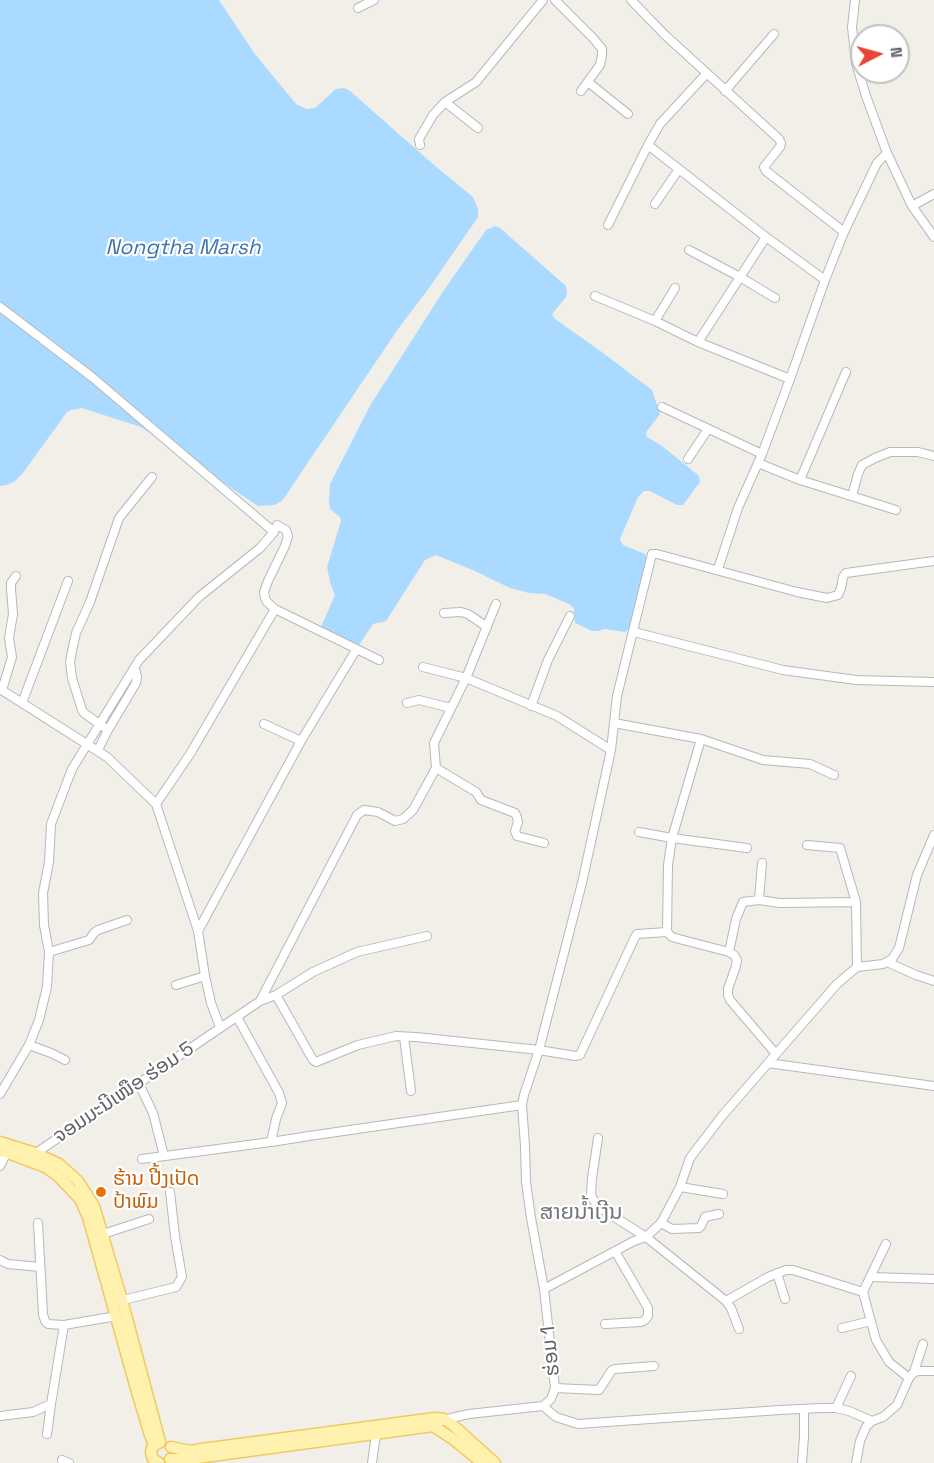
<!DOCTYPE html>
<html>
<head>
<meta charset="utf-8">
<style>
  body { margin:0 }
  #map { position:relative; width:934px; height:1463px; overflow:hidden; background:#f1efe8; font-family:"Space Grotesk",sans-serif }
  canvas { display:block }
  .north { position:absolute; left:850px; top:24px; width:60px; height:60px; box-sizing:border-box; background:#fff; border:2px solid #bfc1c3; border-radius:50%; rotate:84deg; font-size:16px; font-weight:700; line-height:24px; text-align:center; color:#5f6368 }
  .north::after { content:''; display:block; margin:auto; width:21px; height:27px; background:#ea4335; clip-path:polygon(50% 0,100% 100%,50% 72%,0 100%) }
</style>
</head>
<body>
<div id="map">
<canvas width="934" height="1463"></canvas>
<div class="north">N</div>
</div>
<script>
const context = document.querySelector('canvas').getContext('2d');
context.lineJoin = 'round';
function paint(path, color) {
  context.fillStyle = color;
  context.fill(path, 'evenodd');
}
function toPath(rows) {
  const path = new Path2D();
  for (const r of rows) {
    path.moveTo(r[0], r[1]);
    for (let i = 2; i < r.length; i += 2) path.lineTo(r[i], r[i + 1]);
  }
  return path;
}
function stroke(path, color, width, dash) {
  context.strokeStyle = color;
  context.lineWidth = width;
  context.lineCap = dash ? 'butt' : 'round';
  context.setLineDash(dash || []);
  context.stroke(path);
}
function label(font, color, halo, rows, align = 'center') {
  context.font = font + ' "Space Grotesk","Noto Sans Lao",sans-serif';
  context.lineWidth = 4.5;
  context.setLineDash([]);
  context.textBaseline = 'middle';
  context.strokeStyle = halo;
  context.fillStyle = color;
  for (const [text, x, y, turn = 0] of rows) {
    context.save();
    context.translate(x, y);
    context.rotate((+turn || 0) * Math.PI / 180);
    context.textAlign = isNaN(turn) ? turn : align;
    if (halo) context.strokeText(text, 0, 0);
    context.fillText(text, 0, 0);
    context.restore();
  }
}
const water = toPath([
  [0,0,219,0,254,53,296,104,307,109,315,108,336,89,344,88,350,91,434,165,473,197,478,209,478,217,429,288,398,329,282,501,274,505,258,506,141,427,82,408,71,410,67,412,23,473,15,481,7,485,0,486],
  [495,226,500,228,566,286,567,293,566,297,552,314,555,319,599,350,652,390,660,414,647,431,646,434,647,437,662,446,699,476,700,482,683,505,677,505,650,491,644,491,638,497,620,539,623,545,645,554,647,559,630,628,625,632,605,629,598,631,592,631,575,623,574,608,569,604,545,594,529,593,510,588,475,571,436,555,425,560,386,621,373,624,359,645,356,646,321,627,335,595,330,582,327,567,341,521,340,517,330,509,329,502,330,484,371,404,444,290,486,230]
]);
const minor = toPath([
  [555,0,593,38,602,49,602,55,600,65,581,91],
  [631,0,665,35,779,139,781,143,780,147,764,167,766,171,844,232],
  [855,0,852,27,856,63,866,96,887,153,912,206,934,237],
  [358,8,374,0],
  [588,82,628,114],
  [725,91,774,34],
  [445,102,478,128],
  [420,145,419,139,433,115,445,102,476,82,543,0],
  [648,145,766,237,825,280],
  [655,204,679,169],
  [912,206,934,194],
  [608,225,648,145,660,124,707,73],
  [689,250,740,277,775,298],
  [595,296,655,321,698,342,790,379],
  [0,307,92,377,274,532],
  [655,321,675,288],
  [698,342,766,237],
  [662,407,762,454],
  [688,459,708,429],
  [758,463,800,480,896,510],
  [800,480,846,372],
  [852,496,858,474,862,465,875,458,890,452,918,452,934,456],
  [718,569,738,508,762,454,790,379,825,280,844,232,877,163,887,153],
  [444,613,461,612,468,614,487,627],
  [634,632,783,670,856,680,934,682],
  [423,667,466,678,557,716,611,750],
  [0,689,107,757,156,804,198,931,205,976,211,1003,220,1027],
  [2,690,12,657,9,638,13,614,11,589,11,583,16,576],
  [22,703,68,581],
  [407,703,419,700,451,708],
  [531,706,548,660,570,616],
  [614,723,701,739,763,760,810,764,834,775],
  [264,724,301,741],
  [108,730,84,713,82,710,72,678,70,662,72,651,76,633,90,602,119,518,152,477],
  [98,750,108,730,136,683,137,677,135,669],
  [436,768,476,792,481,800,515,813,517,817,518,822,515,831,517,836,544,843],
  [156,804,190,754,275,609],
  [639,832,672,838,747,848],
  [807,845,840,848,856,902,857,967],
  [759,900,762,863],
  [198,931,301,741,356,650],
  [667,932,668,865,672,838,701,739],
  [49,952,89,940,94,933,98,930,127,920],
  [729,952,736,919,743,902,759,900,780,903,856,902],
  [887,962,916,975,934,981],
  [176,985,205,976],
  [276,995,313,1060,316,1062,358,1045,396,1036,416,1037,539,1050,575,1056,580,1055,635,937,637,934,667,932,672,937,679,939,729,952,734,955,737,960,736,966,728,989,728,995,730,1000,776,1054],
  [260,1001,357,815,364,810,378,812,395,821,403,819,413,810,436,768,434,743,466,678,496,604],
  [237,1017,279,1093,282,1103,276,1119,271,1142],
  [404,1037,411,1091],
  [29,1045,51,1053,65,1060],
  [768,1063,934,1086],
  [139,1084,153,1113,164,1156],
  [0,1094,29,1045,39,1020,47,987,49,952,44,925,43,893,49,862,51,824,72,769,139,660,199,597,260,548,274,532,277,525,286,530,288,536,285,546,268,581,264,592,265,598,267,602,275,609,379,660],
  [598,1138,592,1178,591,1195,597,1206,646,1237,726,1301,731,1308,739,1329],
  [33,1155,260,1001,276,995,313,972,357,952,427,936],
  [142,1159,271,1142,309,1136,522,1105],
  [0,1166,7,1152],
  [680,1187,723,1194],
  [38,1223,43,1314,45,1321,48,1324,64,1325],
  [661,1223,672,1229,699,1228,701,1226,705,1217,719,1214],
  [103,1234,149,1219],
  [886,1244,863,1292,876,1340,889,1362,909,1378],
  [0,1260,8,1264,40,1267],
  [777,1273,785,1299],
  [871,1277,934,1279],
  [544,1289,634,1241,646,1237,661,1223,680,1187,690,1158,722,1116,837,984,857,967,883,964,892,959,899,948,917,875,934,835],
  [119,1301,176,1287,182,1277,175,1236,170,1192],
  [726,1301,768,1277,786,1270,793,1270,863,1292],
  [605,1324,641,1322,645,1320,648,1316,648,1308,615,1251],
  [842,1328,871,1321],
  [914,1372,919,1371,934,1371],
  [555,1388,599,1390,612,1370,615,1369,654,1366],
  [543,1406,556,1417,578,1424,780,1410,821,1408,836,1408,849,1411,872,1421,883,1417,897,1405,909,1378,914,1372,923,1344],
  [836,1408,851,1376],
  [0,1416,33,1412,51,1404,64,1325,117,1316],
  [441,1421,455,1417,469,1414,543,1406,551,1399,555,1388,544,1289,531,1218,526,1182,525,1146,522,1105,524,1095,539,1050,582,883,611,750,617,696,652,554,657,554,797,592,827,598,838,595,841,588,843,577,846,573,934,561],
  [47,1434,51,1404],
  [62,1460,69,1463],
  [372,1463,376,1434,375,1428],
  [802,1463,804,1437,804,1409],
  [856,1463,860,1441,866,1427,872,1421]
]);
const major = toPath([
  [0,1142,35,1153,59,1164,78,1181,94,1206,122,1300,160,1442],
  [0,1150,45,1167,58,1176,80,1199,88,1217,137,1392,150,1435,154,1444],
  [171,1447,191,1451,202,1449,435,1418,444,1419,454,1426,495,1463],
  [170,1459,190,1459,433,1426,453,1439,482,1463],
  [159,1463,153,1459,151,1453,152,1447,160,1442]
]);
const markers = [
  [101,1192,6,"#e8710a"]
];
const streetNames = [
  ["ຈອມມະນີເໜືອ ຮ່ອມ 5",124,1093,-34],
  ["ຮ່ອມ 1",551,1351,-96]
];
const foodNames = [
  ["ຮ້ານ ປີ້ງເປັດ",113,1180],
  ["ປ້າພົມ",113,1203]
];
const waterNames = [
  ["Nongtha Marsh",183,248]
];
const quarterNames = [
  ["ສາຍນ້ຳເງີນ",581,1213]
];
paint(water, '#aadaff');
stroke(minor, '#b5b8bc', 10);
stroke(major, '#f2c960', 13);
stroke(minor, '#fff', 8);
stroke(major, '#fff2af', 10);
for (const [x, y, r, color] of markers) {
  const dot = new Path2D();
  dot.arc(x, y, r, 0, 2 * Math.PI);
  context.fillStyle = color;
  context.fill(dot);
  stroke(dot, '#fff', 2);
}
label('20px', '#5f6368', '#fff', streetNames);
label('20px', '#c56008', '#fff', foodNames, 'left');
label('italic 21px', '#4174aa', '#fff', waterNames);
label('22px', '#70757a', '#fff', quarterNames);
</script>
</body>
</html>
